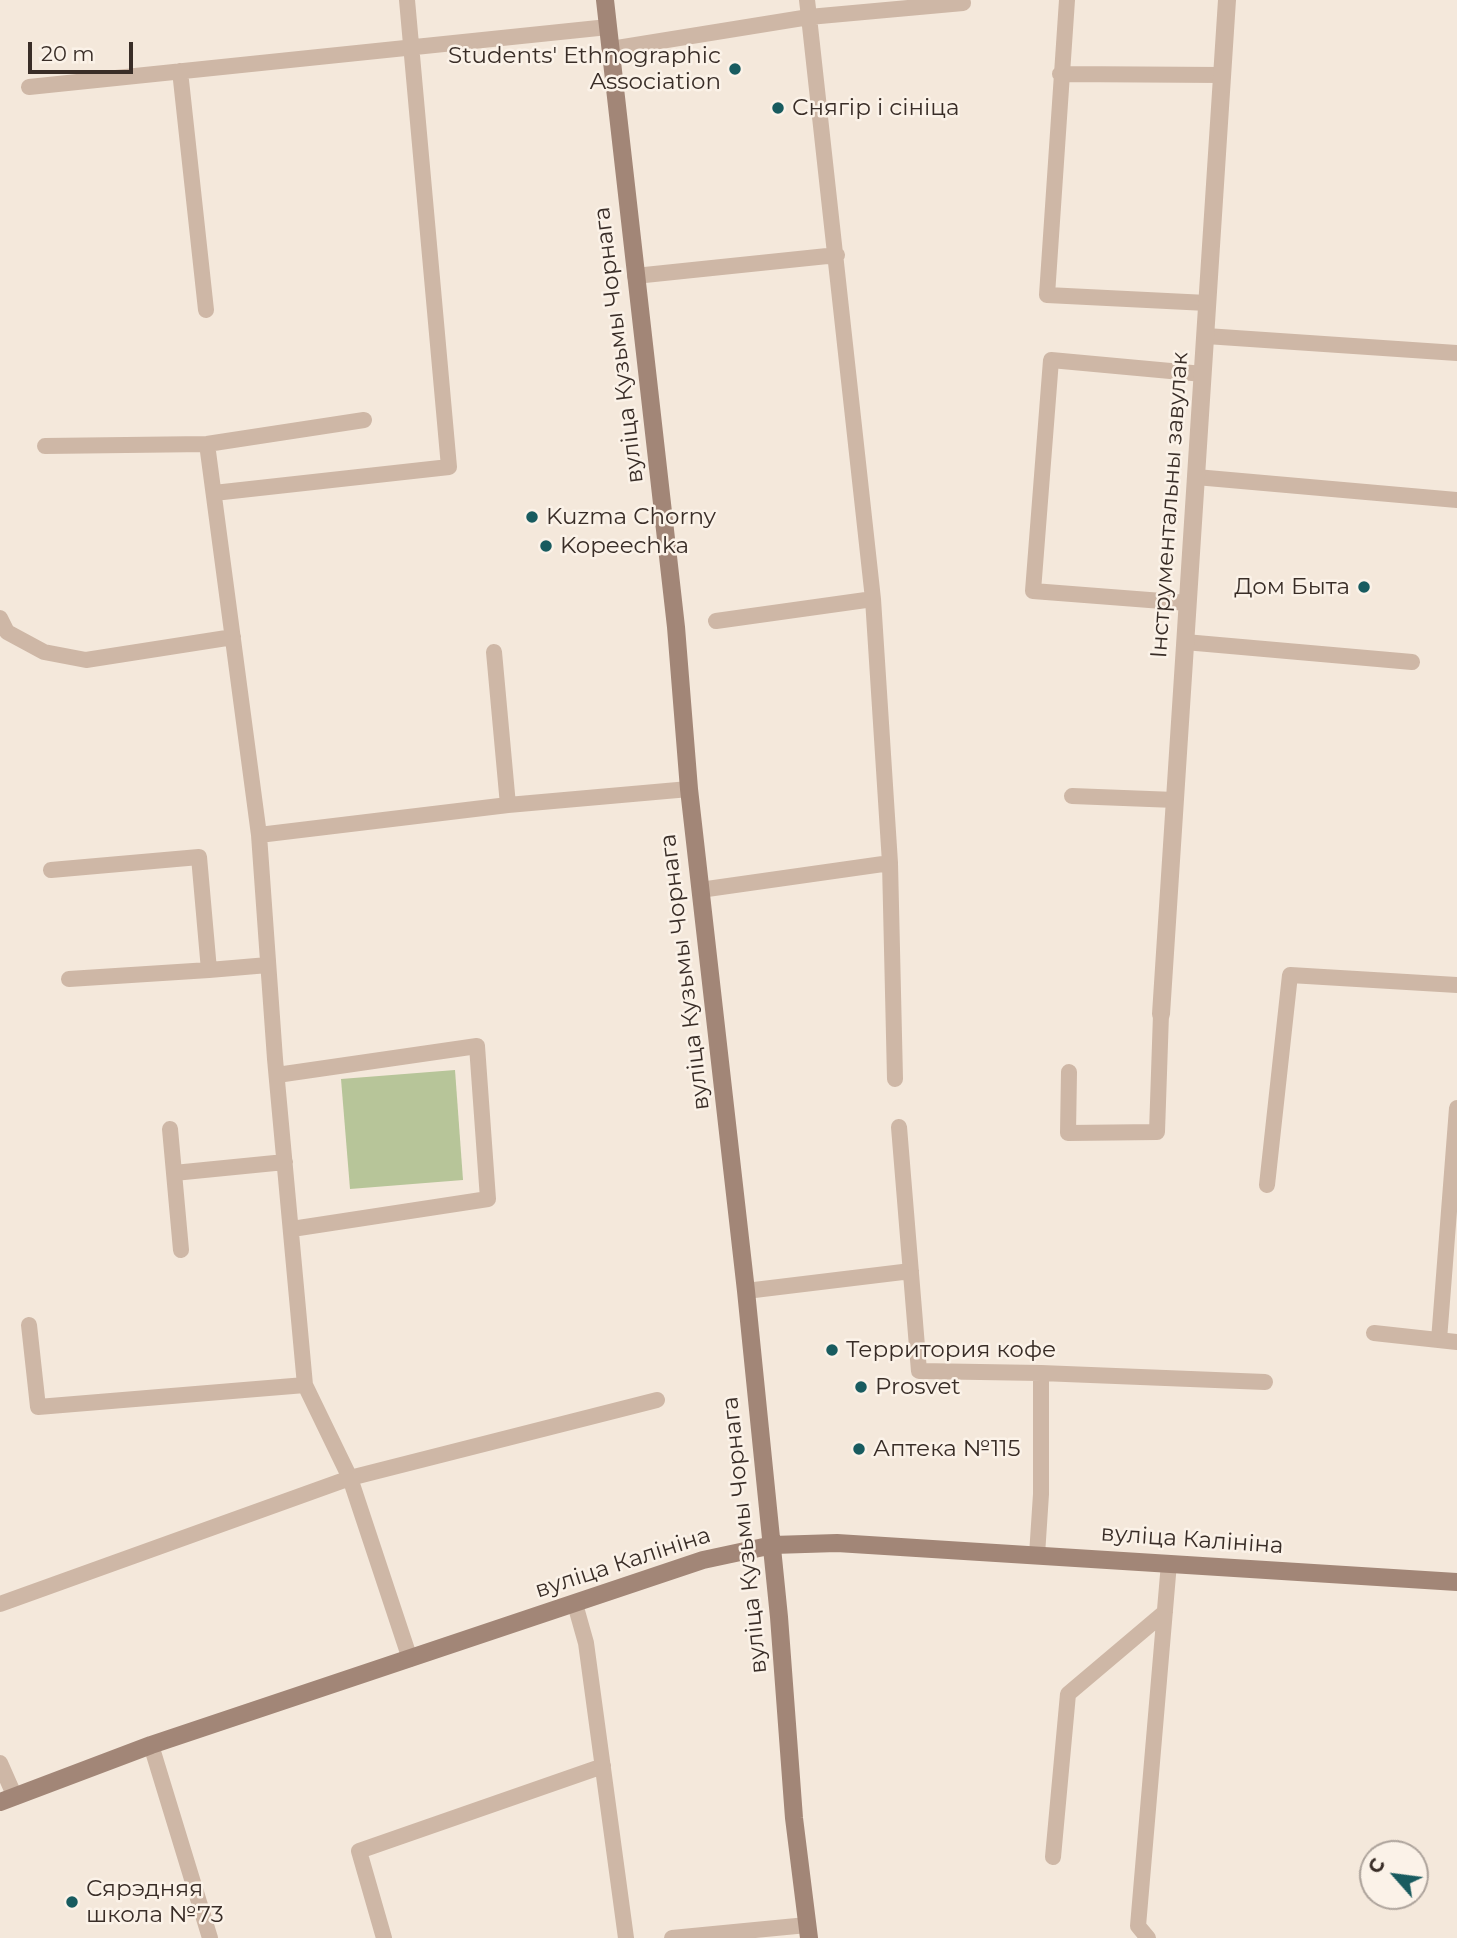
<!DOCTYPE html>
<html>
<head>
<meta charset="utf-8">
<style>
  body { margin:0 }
  #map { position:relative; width:1457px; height:1938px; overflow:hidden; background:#f4e8db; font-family:Montserrat,sans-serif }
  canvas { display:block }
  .north { position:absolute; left:1359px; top:1840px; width:70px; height:70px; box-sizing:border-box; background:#fbf2e8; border:2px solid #ada39b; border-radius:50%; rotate:298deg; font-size:19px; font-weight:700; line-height:28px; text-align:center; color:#392d27 }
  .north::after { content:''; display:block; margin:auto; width:24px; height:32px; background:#185b5f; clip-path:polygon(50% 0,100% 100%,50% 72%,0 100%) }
  .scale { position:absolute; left:28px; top:42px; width:105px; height:32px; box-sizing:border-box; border:4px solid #392d27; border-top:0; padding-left:9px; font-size:21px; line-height:24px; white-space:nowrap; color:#392d27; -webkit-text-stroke:5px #fbf2e8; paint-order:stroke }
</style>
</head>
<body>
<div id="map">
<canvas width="1457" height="1938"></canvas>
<div class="north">С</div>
<div class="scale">20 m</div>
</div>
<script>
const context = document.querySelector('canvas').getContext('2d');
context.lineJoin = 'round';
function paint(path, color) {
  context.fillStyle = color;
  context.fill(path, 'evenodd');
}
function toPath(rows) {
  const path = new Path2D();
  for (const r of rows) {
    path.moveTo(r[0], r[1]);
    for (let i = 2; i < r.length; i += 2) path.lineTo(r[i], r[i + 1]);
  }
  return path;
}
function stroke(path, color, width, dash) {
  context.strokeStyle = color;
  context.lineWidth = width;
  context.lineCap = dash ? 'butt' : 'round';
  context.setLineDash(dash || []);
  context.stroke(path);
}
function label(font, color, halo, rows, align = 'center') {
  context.font = font + ' Montserrat,sans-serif';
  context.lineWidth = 5;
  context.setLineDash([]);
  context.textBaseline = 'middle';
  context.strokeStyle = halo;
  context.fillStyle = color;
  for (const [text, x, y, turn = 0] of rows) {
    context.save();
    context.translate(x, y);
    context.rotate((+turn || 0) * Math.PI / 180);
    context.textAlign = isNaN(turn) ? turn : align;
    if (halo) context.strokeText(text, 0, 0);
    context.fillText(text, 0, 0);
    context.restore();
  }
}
const green = toPath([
  [455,1070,463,1180,350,1189,341,1079]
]);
const service = toPath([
  [807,0,809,17,963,3],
  [1067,0,1047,295,1207,303],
  [611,49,809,17,873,599,716,621],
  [180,71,206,310],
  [1060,74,1222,75],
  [29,87,608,27],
  [635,276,837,255],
  [1206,336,1457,353],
  [207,444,259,835,275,1059,305,1385,350,1478,410,1659],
  [45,446,207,444,364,420],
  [1196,477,1457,500],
  [214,493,449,467,407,0],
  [873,599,890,863,895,1079],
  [1188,603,1033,591,1051,360,1203,374],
  [0,618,7,632,44,652,86,660,233,637],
  [1185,642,1412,662],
  [494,652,508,805],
  [1072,796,1175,800],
  [259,835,508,805,689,789],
  [51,870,199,857,209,970,69,979],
  [700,890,890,863],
  [209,970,268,965],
  [1069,1072,1068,1133,1157,1132,1161,1014],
  [277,1075,477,1046,488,1199,292,1229],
  [899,1127,919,1371,1041,1373,1041,1494,1037,1555],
  [170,1129,181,1250],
  [174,1173,285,1162],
  [1267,1185,1290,975,1457,985],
  [746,1291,911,1271],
  [29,1325,38,1407,305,1385],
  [1374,1333,1457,1342],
  [1439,1340,1457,1108],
  [1041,1373,1265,1382],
  [0,1604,350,1478,657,1400],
  [575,1604,586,1643,626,1938],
  [151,1745,210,1938],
  [0,1763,15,1797],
  [1053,1857,1068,1694,1165,1612],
  [384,1938,359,1851,603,1766],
  [672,1938,807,1925],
  [1148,1938,1138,1926,1169,1563]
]);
const minor = toPath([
  [1161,1014,1227,0]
]);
const secondary = toPath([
  [605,0,676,627,689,789,746,1291,779,1617,794,1818,809,1938],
  [0,1802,151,1745,703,1560,773,1545,837,1543,1457,1582]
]);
const markers = [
  [735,69,7,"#185b5f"],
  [778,108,7,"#185b5f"],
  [532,517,7,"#185b5f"],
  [546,546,7,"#185b5f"],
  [1364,587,7,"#185b5f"],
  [832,1350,7,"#185b5f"],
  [861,1387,7,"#185b5f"],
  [859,1449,7,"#185b5f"],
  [72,1902,7,"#185b5f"]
];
const poiNames = [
  ["Students' Ethnographic",721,56,"right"],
  ["Association",721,82,"right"],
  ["Снягір і сініца",792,108],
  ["Kuzma Chorny",546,517],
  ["Kopeechka",560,546],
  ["Дом Быта",1350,587,"right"],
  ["Территория кофе",846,1350],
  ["Prosvet",875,1387],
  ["Аптека №115",873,1449],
  ["Сярэдняя",86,1889],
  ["школа №73",86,1915]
];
const streetNames = [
  ["вуліца Кузьмы Чорнага",619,345,-97],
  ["Інструментальны завулак",1170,505,-86],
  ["вуліца Кузьмы Чорнага",685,972,-97],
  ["вуліца Кузьмы Чорнага",745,1535,-96],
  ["вуліца Калініна",1192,1540,4],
  ["вуліца Калініна",623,1563,-18]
];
paint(green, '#b7c599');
stroke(service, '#ceb7a6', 16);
stroke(minor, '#ceb7a6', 18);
stroke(secondary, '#a28677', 18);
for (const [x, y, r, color] of markers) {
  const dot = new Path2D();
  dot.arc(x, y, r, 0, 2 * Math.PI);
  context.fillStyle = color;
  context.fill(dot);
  stroke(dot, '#fbf2e8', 2.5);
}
label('23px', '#392d27', '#fbf2e8', poiNames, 'left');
label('23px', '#392d27', '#fbf2e8', streetNames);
</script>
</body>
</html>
